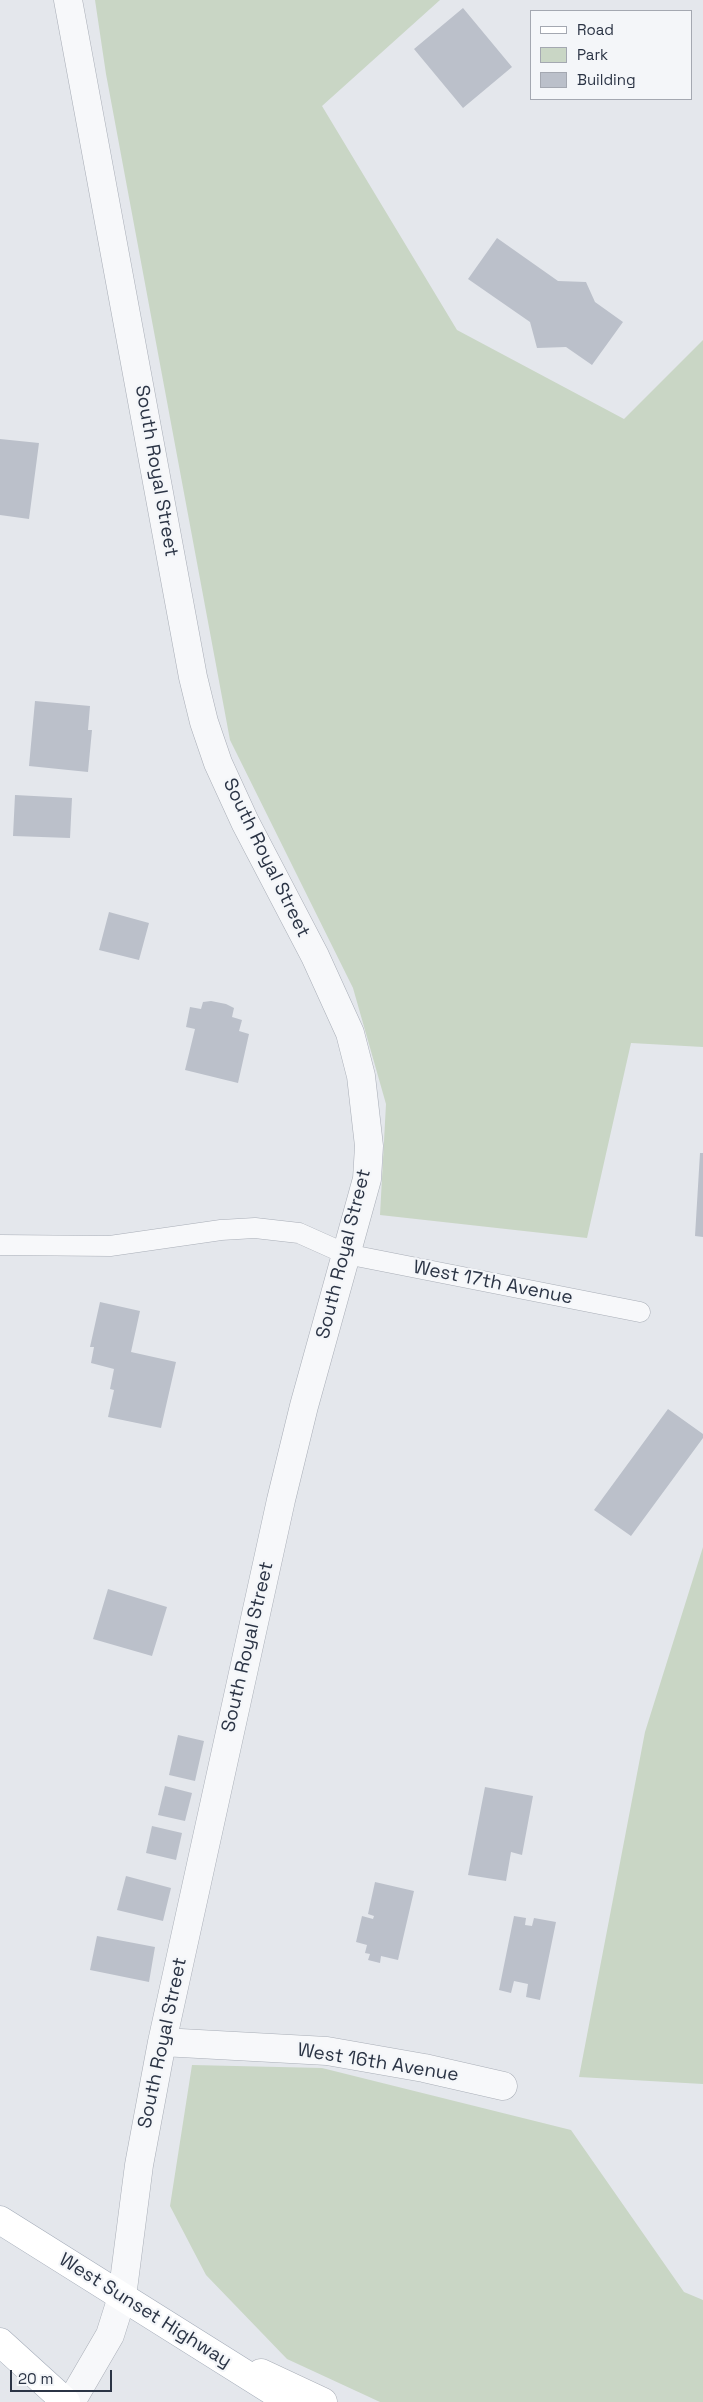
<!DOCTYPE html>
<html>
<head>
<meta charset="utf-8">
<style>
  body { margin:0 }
  #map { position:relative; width:703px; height:2402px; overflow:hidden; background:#e4e7ec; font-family:"Space Grotesk",sans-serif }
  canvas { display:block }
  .legend { position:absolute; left:530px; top:10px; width:162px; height:90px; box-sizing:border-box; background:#f4f6f9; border:1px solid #a4a8b1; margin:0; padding:6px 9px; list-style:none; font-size:15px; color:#2b3445 }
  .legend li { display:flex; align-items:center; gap:10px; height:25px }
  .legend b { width:25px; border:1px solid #a4a8b1 }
  .scale { position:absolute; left:10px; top:2370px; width:102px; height:22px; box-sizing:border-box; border:2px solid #2b3445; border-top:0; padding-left:6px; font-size:15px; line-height:18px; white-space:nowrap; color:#2b3445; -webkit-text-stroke:4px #f4f6f9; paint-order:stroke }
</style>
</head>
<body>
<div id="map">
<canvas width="703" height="2402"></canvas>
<ul class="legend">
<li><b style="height:6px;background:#fff"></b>Road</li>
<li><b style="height:14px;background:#c9d6c5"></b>Park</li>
<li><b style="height:14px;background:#bbc0ca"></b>Building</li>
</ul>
<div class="scale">20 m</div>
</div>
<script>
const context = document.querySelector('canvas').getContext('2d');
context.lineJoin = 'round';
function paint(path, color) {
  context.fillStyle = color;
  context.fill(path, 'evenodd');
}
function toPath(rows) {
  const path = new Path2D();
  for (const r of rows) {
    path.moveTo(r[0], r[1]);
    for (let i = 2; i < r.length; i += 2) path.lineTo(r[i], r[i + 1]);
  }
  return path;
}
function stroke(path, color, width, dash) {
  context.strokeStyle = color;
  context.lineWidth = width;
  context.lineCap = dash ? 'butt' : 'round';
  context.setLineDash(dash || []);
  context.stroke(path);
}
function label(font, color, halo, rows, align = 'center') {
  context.font = font + ' "Space Grotesk",sans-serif';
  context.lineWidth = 4.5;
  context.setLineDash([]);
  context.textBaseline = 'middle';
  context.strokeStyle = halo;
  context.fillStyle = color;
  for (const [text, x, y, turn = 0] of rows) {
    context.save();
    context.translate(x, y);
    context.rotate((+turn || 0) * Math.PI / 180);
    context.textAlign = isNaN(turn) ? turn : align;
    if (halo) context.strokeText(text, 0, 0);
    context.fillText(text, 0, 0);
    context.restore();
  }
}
const green = toPath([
  [95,0,440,0,322,106,457,330,624,419,703,340,703,1047,631,1043,587,1238,380,1215,386,1104,353,988,230,740,106,74],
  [703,1547,703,2084,579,2077,645,1732],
  [192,2065,322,2068,571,2130,684,2292,703,2300,703,2402,380,2402,287,2359,206,2275,170,2206]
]);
const building = toPath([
  [463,8,512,67,463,108,414,49],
  [497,238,558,281,586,282,595,302,623,322,592,365,566,347,537,348,530,322,468,279],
  [0,439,39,443,29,519,0,515],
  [35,701,90,706,88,730,92,730,88,772,29,766],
  [15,795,72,798,70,838,13,836],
  [109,912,149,923,139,960,99,950],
  [211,1001,226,1004,234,1008,232,1017,242,1020,239,1031,249,1034,238,1083,185,1070,195,1029,186,1027,190,1007,201,1009,203,1002],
  [700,1153,703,1153,703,1237,695,1236],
  [100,1302,140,1311,131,1352,176,1362,161,1428,108,1417,114,1390,110,1389,114,1369,91,1363,94,1347,90,1347],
  [668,1409,703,1434,703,1438,631,1536,594,1510],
  [108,1589,167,1607,152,1656,93,1639],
  [178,1735,204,1741,195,1781,169,1775],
  [165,1786,192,1793,185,1821,158,1815],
  [485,1787,533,1796,522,1855,511,1852,506,1881,468,1875],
  [152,1826,182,1833,176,1860,146,1853],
  [126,1876,171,1888,163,1921,117,1910],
  [375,1882,414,1891,398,1960,381,1956,380,1963,368,1960,370,1954,365,1953,367,1945,356,1942,362,1916,373,1919,374,1916,368,1914],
  [514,1916,526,1918,525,1925,532,1926,534,1918,556,1922,540,2000,526,1997,528,1984,514,1981,511,1993,499,1990],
  [97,1936,155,1947,149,1982,90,1970]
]);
const lane = toPath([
  [0,1245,110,1246,221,1230,255,1228,299,1233,346,1254,640,1312]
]);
const street = toPath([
  [68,0,193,677,204,722,218,763,245,822,315,956,350,1033,361,1076,369,1146,367,1179,304,1406,281,1500,162,2042,139,2165,122,2297,110,2335,71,2402],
  [162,2042,327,2051,424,2068,503,2086]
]);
const secondary = toPath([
  [261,2373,323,2402]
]);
const primary = toPath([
  [0,2220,290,2402],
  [0,2342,66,2402]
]);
const streetNames = [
  ["South Royal Street",156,471,80],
  ["South Royal Street",266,858,64],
  ["South Royal Street",344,1254,-76],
  ["West 17th Avenue",493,1283,11],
  ["South Royal Street",248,1647,-77],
  ["South Royal Street",163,2043,-78],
  ["West 16th Avenue",378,2063,9],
  ["West Sunset Highway",145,2311,32]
];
paint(green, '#c9d6c5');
paint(building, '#bbc0ca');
stroke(lane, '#a9aeb7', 21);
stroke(street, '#a9aeb7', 29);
stroke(secondary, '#a9aeb7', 29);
stroke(primary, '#a3abb8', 29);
stroke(lane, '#f7f8fa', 20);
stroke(street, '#f7f8fa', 28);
stroke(secondary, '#fff', 28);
stroke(primary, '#fff', 28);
label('19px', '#2b3445', '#f4f6f9', streetNames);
</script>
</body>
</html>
